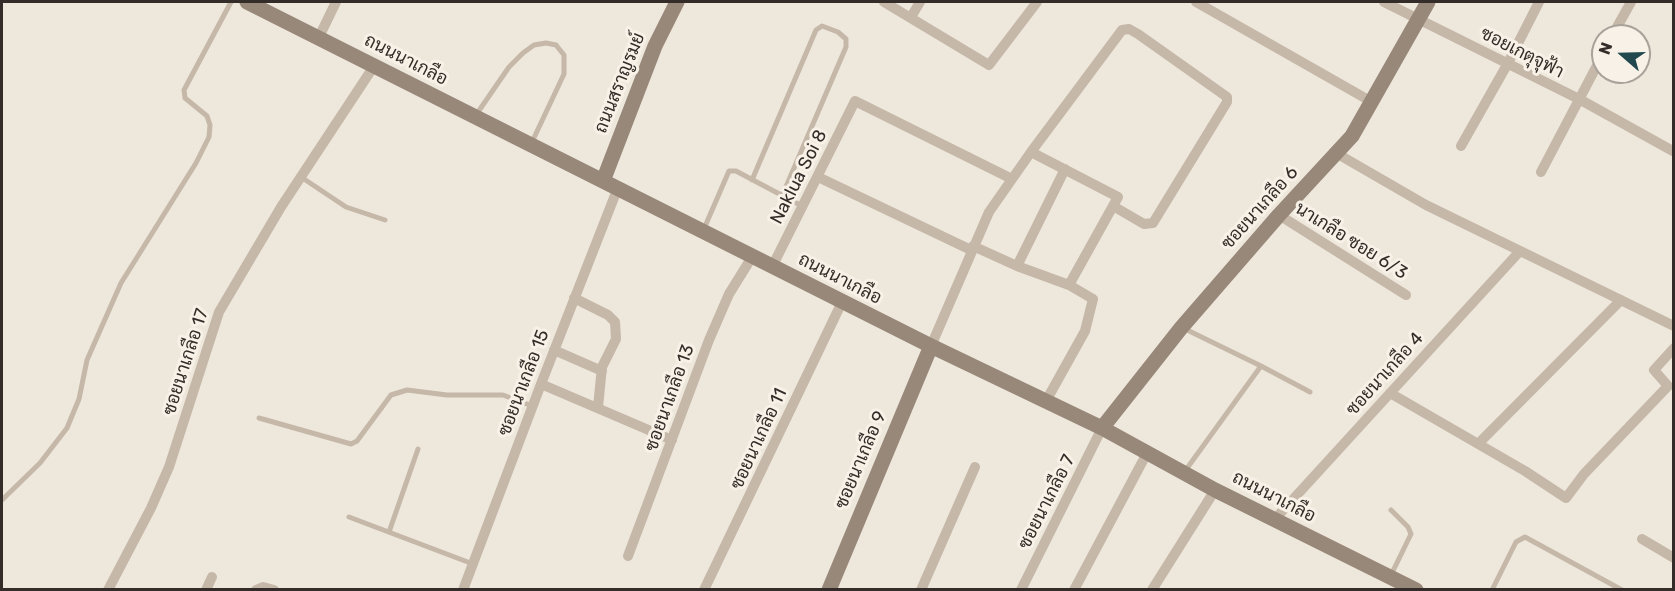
<!DOCTYPE html>
<html>
<head>
<meta charset="utf-8">
<style>
  body { margin:0 }
  #map { position:relative; width:1675px; height:591px; overflow:hidden; background:#eee7db; font-family:Rubik,sans-serif }
  canvas { display:block }
  .frame { position:absolute; inset:0; border:3px solid #332c28; pointer-events:none }
  .north { position:absolute; left:1591px; top:24px; width:60px; height:60px; box-sizing:border-box; background:#f7f1e7; border:2px solid #a9a29b; border-radius:50%; rotate:290deg; font-size:16px; font-weight:700; line-height:24px; text-align:center; color:#332c28 }
  .north::after { content:''; display:block; margin:auto; width:21px; height:27px; background:#22484f; clip-path:polygon(50% 0,100% 100%,50% 72%,0 100%) }
</style>
</head>
<body>
<div id="map">
<canvas width="1675" height="591"></canvas>
<div class="frame"></div>
<div class="north">N</div>
</div>
<script>
const context = document.querySelector('canvas').getContext('2d');
context.lineJoin = 'round';
function toPath(rows) {
  const path = new Path2D();
  for (const r of rows) {
    path.moveTo(r[0], r[1]);
    for (let i = 2; i < r.length; i += 2) path.lineTo(r[i], r[i + 1]);
  }
  return path;
}
function stroke(path, color, width, dash) {
  context.strokeStyle = color;
  context.lineWidth = width;
  context.lineCap = dash ? 'butt' : 'round';
  context.setLineDash(dash || []);
  context.stroke(path);
}
function label(font, color, halo, rows, align = 'center') {
  context.font = font + ' Rubik,Sarabun,sans-serif';
  context.lineWidth = 6;
  context.setLineDash([]);
  context.textBaseline = 'middle';
  context.strokeStyle = halo;
  context.fillStyle = color;
  for (const [text, x, y, turn = 0] of rows) {
    context.save();
    context.translate(x, y);
    context.rotate((+turn || 0) * Math.PI / 180);
    context.textAlign = isNaN(turn) ? turn : align;
    if (halo) context.strokeText(text, 0, 0);
    context.fillText(text, 0, 0);
    context.restore();
  }
}
const lane = toPath([
  [476,115,509,67,523,53,534,45,546,43,556,45,564,55,564,74,532,142],
  [301,177,346,207,385,220],
  [752,180,816,30,822,26,838,32,846,39,846,47,782,196],
  [703,231,729,171,736,171,802,206],
  [1183,328,1261,366,1310,392],
  [259,418,351,444,357,441,391,395,407,390,447,395,503,395,532,406],
  [1185,471,1261,366],
  [2,500,40,463,67,428,79,399,87,360,121,283,196,163,209,137,210,125,207,116,185,98,184,90,231,2],
  [349,517,473,564],
  [389,532,418,449],
  [1391,575,1411,534,1408,527,1391,510],
  [1492,590,1516,542,1525,537,1622,590]
]);
const street = toPath([
  [884,2,989,65,1037,2],
  [1196,2,1372,102],
  [1384,2,1579,99,1673,151],
  [911,17,920,2],
  [1612,36,1631,2],
  [319,37,336,2],
  [1461,146,1508,63,1539,2],
  [1031,152,1118,197,1069,285],
  [1336,153,1426,205,1674,326],
  [1541,172,1603,54],
  [818,177,971,250],
  [1279,215,1406,295],
  [973,246,1017,266,1069,285,1093,299,1085,331,1046,401],
  [1017,266,1065,169],
  [772,267,855,101,1012,179],
  [574,298,608,315,615,322,616,339,602,367,598,407],
  [931,346,989,212,1031,152,1122,30,1129,29,1138,34,1227,97,1227,102,1153,223,1144,224,1113,206],
  [554,350,602,371],
  [541,384,672,440],
  [1390,393,1525,471,1566,498,1584,474,1668,386,1654,370,1674,348],
  [1478,444,1621,300],
  [1275,519,1520,251],
  [1642,539,1674,558],
  [628,556,709,340,729,294,752,257],
  [108,590,151,508,169,467,219,312,281,207,374,66],
  [206,590,212,577],
  [256,590,263,587,274,590],
  [463,590,541,384,617,190],
  [704,590,842,302],
  [921,590,975,467],
  [1021,590,1102,428],
  [1074,590,1147,453],
  [1152,590,1215,490]
]);
const secondary = toPath([
  [247,2,931,346,1102,428,1215,490,1416,590],
  [603,181,655,46,677,2],
  [1102,428,1181,328,1279,215,1352,136,1428,2],
  [829,590,931,346]
]);
const streetNames = [
  ["ซอยเกตุจุฟ้า",1522,53,27],
  ["ถนนนาเกลือ",406,60,27],
  ["ถนนสราญรมย์",620,83,-68],
  ["Naklua Soi 8",799,177,-63],
  ["ซอยนาเกลือ 6",1260,208,-48],
  ["นาเกลือ ซอย 6/3",1351,241,32],
  ["ถนนนาเกลือ",840,279,27],
  ["ซอยนาเกลือ 17",186,362,-72],
  ["ซอยนาเกลือ 4",1385,374,-48],
  ["ซอยนาเกลือ 15",524,383,-69],
  ["ซอยนาเกลือ 13",670,398,-70],
  ["ซอยนาเกลือ 11",759,439,-65],
  ["ซอยนาเกลือ 9",861,460,-67],
  ["ถนนนาเกลือ",1274,497,27],
  ["ซอยนาเกลือ 7",1047,502,-63]
];
stroke(lane, '#c5b8a9', 5);
stroke(street, '#c5b8a9', 10);
stroke(secondary, '#98887a', 15);
label('18px', '#332c28', '#f7f1e7', streetNames);
</script>
</body>
</html>
